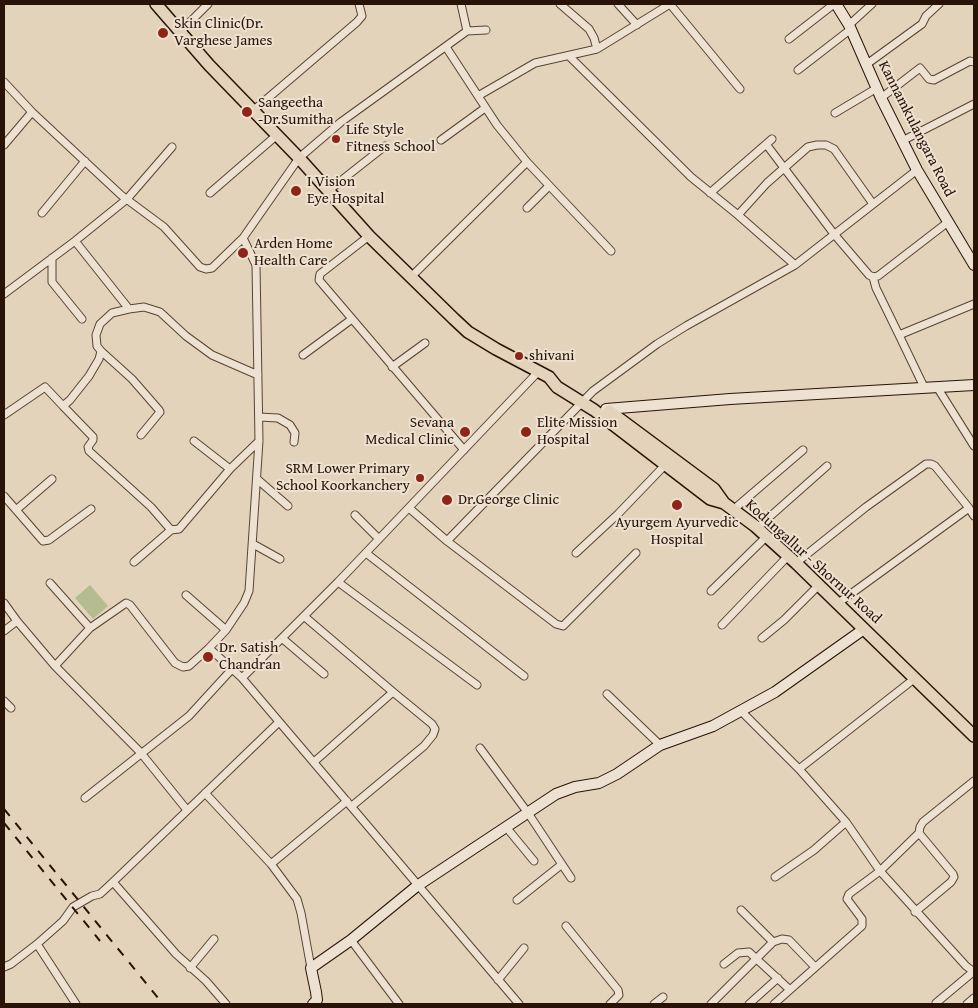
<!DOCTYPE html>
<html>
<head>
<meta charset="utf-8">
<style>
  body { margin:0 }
  #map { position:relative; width:978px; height:1008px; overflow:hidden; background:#e3d3ba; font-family:"Gentium Book Plus",serif }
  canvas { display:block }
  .frame { position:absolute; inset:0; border:5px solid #291306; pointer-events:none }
</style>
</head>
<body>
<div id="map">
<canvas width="978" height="1008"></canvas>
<div class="frame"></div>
</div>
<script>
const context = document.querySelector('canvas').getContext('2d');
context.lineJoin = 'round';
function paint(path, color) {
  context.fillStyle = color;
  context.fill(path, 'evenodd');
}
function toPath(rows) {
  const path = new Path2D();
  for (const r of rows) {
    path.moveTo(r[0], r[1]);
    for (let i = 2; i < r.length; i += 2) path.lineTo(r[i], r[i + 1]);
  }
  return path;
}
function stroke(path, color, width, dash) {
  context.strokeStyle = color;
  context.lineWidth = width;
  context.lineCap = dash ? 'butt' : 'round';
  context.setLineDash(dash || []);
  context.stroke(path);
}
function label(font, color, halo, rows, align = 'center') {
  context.font = font + ' "Gentium Book Plus",serif';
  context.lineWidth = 4;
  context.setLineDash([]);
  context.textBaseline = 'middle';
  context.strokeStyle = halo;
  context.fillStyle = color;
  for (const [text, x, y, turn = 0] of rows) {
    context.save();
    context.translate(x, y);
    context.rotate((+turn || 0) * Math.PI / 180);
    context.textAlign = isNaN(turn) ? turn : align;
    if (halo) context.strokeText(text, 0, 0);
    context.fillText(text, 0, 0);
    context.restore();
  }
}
const green = toPath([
  [90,585,108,606,93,619,75,598]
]);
const street = toPath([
  [560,4,589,29,594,38,597,49],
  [618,4,637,25],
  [670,4,740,89],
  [849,25,872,4],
  [181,31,208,4],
  [467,31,486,30],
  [789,39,834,4],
  [446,47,478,96],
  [569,56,691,177,738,215,795,265],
  [867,64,922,24,926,16,939,4],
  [798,70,851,29],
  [4,82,32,112,121,195,164,227,200,267,206,269,212,268,243,238],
  [881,98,920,68,929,79,934,80,970,61,974,62],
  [254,110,357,22,362,16,359,4],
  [835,113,877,88],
  [441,140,485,108],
  [902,141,974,104],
  [766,144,834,234,869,275,873,277,878,276,948,222],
  [4,145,32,112],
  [527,162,611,251],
  [328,191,385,146],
  [210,193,277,135],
  [710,193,772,139],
  [527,208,549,186],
  [42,213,85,161],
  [738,215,767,183,808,147,817,145,826,145,834,149,873,204],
  [369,236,320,274,319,280,464,450],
  [75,241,129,309],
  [52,258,52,282,82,319],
  [411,277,527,162,497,125,478,96,535,63,597,49,670,4],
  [873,277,876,288,899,335],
  [4,294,75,241,127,199,172,147],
  [101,351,132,379,159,410,160,412,141,435],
  [303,355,352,319],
  [392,367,425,343],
  [924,387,899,335,974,304],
  [937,387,974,446],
  [63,406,93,437,93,440,88,447,89,451,151,507,171,530,134,562],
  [4,415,45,387,63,406,70,400,89,376,99,359,101,351,97,346,96,335,100,324,112,313,129,309,144,307,160,312,186,336,212,355,258,375],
  [259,417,278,418,290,425,295,433,294,442],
  [194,441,230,469],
  [257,479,288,506],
  [4,496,43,541,49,540,91,509],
  [409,508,447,541,593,391,657,344,686,326,795,265,917,170],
  [16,510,52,479],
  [733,510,803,450],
  [355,515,379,539],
  [757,528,827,466],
  [171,530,179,529,230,469,259,441],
  [447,541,556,624,563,626,636,553],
  [253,544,280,559],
  [366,553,524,676],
  [576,553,618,514,666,464],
  [796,563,866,507,926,464,931,464,935,466,969,508],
  [338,582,477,685],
  [50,583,90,628],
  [711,591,766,537],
  [186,595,226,630],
  [4,603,17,621],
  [837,604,969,508,974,516],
  [305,617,393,692],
  [722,625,788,556],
  [4,631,17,621,55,666,90,628,126,603,130,605,175,663,183,667,189,666,209,648,226,630,244,603,249,591,259,441,256,265,243,238,299,158,341,122,467,31,461,4],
  [762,638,784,620,819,585],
  [283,639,324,674],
  [209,648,242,678,338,582,538,372],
  [55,666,141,753,187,810],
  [242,678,519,1004],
  [607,694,660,745],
  [4,701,11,708],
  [741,711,799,769,914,679],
  [480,748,528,813,571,878],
  [314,762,393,692,432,724,435,729,433,735,424,746,352,806],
  [799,769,846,822,880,871,966,966,974,972],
  [205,793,271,864,297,899,301,913,311,968],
  [85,798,189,716,232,669],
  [506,827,534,861],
  [919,833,920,827,923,822,974,781],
  [271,864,347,801],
  [775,877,814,850,846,822],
  [113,882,176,954,206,981,226,1004],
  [517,900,561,865],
  [741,910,773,942],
  [566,926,618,990,619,995,610,1004],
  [351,940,399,1004],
  [37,944,76,1004],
  [724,964,738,953,749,952,789,989],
  [4,967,11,964,37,944,63,921,73,907,92,896,100,894,113,882,279,722],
  [190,968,214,939],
  [498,980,524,948],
  [936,1003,973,972],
  [654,1004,663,997],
  [711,1004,773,942,782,939,789,940,815,967],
  [749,1004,778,978],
  [774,1004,862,926,862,919,847,899,849,894,880,871,919,833,953,874,954,877,951,882,915,912],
  [967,1004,974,998]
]);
const secondary = toPath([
  [836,4,849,25,881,98,917,170,974,265],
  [606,409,730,399,974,385],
  [313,1004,317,1000,316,992,311,968,351,940,417,886,556,794,575,787,599,783,617,774,660,745,713,726,775,692,864,629]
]);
const primary = toPath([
  [156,4,209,65,299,158,369,236,454,319,468,332,496,349,549,377,557,387,594,410,710,499,724,503,755,526,796,563,974,736],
  [609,411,714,489,724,503]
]);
const rail = toPath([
  [4,809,163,1004],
  [4,823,100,941]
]);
const markers = [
  [163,33,6,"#8f2418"],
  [247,112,6,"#8f2418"],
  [336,139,5,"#8f2418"],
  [296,191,6,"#8f2418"],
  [243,253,6,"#8f2418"],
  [519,356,5,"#8f2418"],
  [465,432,6,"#8f2418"],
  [526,432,6,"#8f2418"],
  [420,478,5,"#8f2418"],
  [447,500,6,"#8f2418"],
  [677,505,6,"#8f2418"],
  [208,657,6,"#8f2418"]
];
const poiNames = [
  ["Skin Clinic(Dr.",174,24],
  ["Varghese James",174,41],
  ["Sangeetha",258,103],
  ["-Dr.Sumitha",258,120],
  ["Life Style",346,130],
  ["Fitness School",346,147],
  ["I Vision",307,182],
  ["Eye Hospital",307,199],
  ["Arden Home",254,244],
  ["Health Care",254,261],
  ["shivani",529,356],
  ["Sevana",454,423,"right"],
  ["Medical Clinic",454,440,"right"],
  ["Elite Mission",537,423],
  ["Hospital",537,440],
  ["SRM Lower Primary",410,469,"right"],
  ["School Koorkanchery",410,486,"right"],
  ["Dr.George Clinic",458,500],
  ["Ayurgem Ayurvedic",677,523,"center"],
  ["Hospital",677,540,"center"],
  ["Dr. Satish",219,648],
  ["Chandran",219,665]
];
const streetNames = [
  ["Kannamkulangara Road",916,129,63],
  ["Kodungallur - Shornur Road",813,562,42]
];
paint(green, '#b4bc90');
stroke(street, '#584333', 9);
stroke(secondary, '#291306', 12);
stroke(primary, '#291306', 14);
stroke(street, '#ede2d2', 7);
stroke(secondary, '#ede2d2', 10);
stroke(primary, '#e3d3ba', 11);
stroke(rail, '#291306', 2, [9, 9]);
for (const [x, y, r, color] of markers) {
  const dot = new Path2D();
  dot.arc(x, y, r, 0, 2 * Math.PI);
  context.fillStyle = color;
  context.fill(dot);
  stroke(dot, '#ede2d2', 2);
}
label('15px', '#291306', '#ede2d2', poiNames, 'left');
label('15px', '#291306', '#ede2d2', streetNames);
</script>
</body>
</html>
